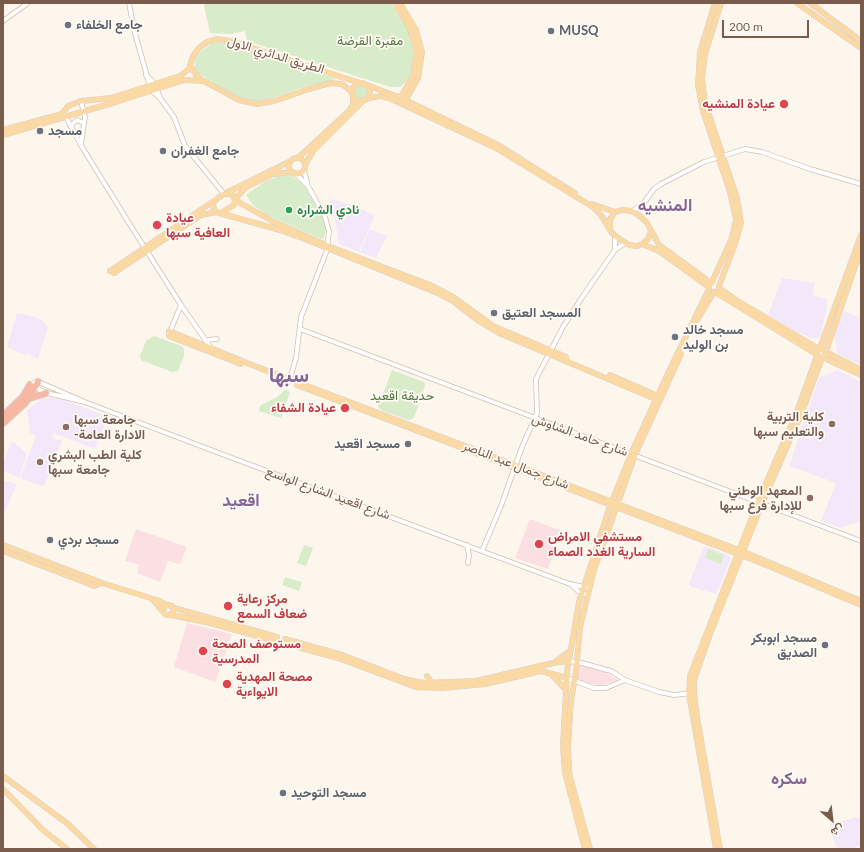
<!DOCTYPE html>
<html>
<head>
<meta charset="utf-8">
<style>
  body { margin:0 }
  #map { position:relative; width:864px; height:852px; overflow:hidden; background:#fdf6ec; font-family:Lato,Vazirmatn,sans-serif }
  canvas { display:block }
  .frame { position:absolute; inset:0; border:4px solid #7a5c4d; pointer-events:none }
  .north { position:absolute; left:812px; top:800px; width:40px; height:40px; -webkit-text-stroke:3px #fffaf3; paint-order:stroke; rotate:152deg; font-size:11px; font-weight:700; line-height:16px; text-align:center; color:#7a5c4d }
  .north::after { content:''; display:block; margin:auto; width:14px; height:18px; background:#7a5c4d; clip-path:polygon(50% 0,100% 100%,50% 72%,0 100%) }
  .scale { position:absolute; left:722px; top:20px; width:87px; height:18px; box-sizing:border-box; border:2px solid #7a5c4d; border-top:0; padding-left:5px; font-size:12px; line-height:14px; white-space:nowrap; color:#7a5c4d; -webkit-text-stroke:3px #fffaf3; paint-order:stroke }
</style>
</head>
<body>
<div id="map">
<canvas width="864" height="852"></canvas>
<div class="frame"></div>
<div class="north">ش</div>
<div class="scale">200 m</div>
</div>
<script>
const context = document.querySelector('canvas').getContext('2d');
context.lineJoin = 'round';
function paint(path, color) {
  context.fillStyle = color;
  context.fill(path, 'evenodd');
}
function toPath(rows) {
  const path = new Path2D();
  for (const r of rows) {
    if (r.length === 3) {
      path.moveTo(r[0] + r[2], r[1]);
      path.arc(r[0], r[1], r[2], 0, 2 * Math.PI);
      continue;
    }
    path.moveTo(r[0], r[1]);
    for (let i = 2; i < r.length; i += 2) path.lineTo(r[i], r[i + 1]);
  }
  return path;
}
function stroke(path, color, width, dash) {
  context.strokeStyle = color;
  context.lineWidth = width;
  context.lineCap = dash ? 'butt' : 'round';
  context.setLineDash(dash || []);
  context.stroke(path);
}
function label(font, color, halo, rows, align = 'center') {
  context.font = font + ' Lato,Vazirmatn,sans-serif';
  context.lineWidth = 3.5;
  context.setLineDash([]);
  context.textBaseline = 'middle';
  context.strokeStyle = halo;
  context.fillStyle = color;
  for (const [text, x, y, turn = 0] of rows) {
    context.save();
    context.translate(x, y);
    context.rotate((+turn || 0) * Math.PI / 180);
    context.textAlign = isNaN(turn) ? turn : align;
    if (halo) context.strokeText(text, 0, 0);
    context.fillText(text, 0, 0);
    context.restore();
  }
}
const education = toPath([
  [334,199,375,215,359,252,339,244,334,213,328,201],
  [370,229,387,236,376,258,360,252],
  [782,278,815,283,812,295,828,300,821,335,818,338,814,339,795,331,768,315],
  [844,311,861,318,861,365,838,354,834,334],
  [17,313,36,317,43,321,48,328,38,359,27,353,26,355,7,347],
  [838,370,861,382,861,520,841,528,821,521,836,483,789,466,819,378],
  [45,397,65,400,108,417,95,449,53,433,52,438,62,441,45,484,42,486,20,478,36,436,30,433,27,410],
  [12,441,27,454,19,478,3,471,3,463],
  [3,481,17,484,5,512,3,511],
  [706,546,729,555,731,559,716,594,691,587,689,584,703,548],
  [861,816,861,845,852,849,836,847,830,824]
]);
const medical = toPath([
  [530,519,562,531,548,569,515,558],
  [136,529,187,547,180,564,168,561,160,582,137,573,139,565,125,561],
  [187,623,232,634,215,682,174,667],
  [580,664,600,670,618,680,601,685,580,682,577,681]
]);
const green = toPath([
  [205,3,391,3,412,37,416,50,412,71,407,81,400,87,390,87,247,41,245,31,230,34,210,33,204,5],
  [219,42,228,43,337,79,307,86,259,103,241,100,198,73,195,69,195,58,200,52,212,43],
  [361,92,7],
  [291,175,305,187,322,216,326,230,324,238,321,239,267,215,253,205,246,195,264,182,279,176],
  [154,336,182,346,184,349,184,356,178,371,172,372,141,360,140,356,146,341],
  [392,370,424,382,425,386,415,415,412,419,408,420,381,410,378,407],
  [286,389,290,392,281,418,259,411,260,406,277,397],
  [304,545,313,548,306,566,297,563],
  [708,549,724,555,721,564,705,558],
  [285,577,302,582,299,591,282,585]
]);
const minor = toPath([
  [129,3,134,30,151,90,160,98,174,117,185,146,224,194],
  [3,21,28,3],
  [146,75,155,84,160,98],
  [81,101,85,117,81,145],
  [65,115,82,147,129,223,181,305,211,348],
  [70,126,77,120,84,123],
  [304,171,308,186],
  [632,211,643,204,654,189,661,184,704,162,745,149,762,152,810,169,861,184],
  [615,236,615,250],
  [300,329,861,541],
  [169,334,181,305],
  [205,340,217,339],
  [289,382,296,358,301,317,327,250,329,231,325,217,314,197,308,186,295,173],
  [30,385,35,382,41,383,85,402,219,453,570,584,589,588],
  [33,385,43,392,85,402],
  [467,545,469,555,468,563],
  [482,551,501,506,522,447,537,413,536,379,563,327,581,299,615,250,625,243],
  [571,584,578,591,587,595],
  [569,661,582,663,611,671,625,680,659,692,674,695,692,693],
  [567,678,594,688,606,688,625,680]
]);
const major = toPath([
  [395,3,410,29,417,52,413,76,399,100],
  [400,3,416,30,422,52,418,78,404,103],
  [797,3,861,48],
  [810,3,861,41],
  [190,65,196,75,202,80],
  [361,92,9],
  [367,85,401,98,498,145,575,193],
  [369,98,381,96,389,98,496,148,593,207,601,215,610,230],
  [3,130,62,114,68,106,81,101,111,98,180,76,189,69,193,56,199,48,207,42,216,39,231,41,360,83],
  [3,135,116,102,184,80,204,81,239,100,257,104,274,101,309,89,330,83,342,84,352,92],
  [298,158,349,111,353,104,353,96],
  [297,166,8],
  [305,165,313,151,363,101],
  [226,193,291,161],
  [235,199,246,187,273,174,292,172],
  [235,200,274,222,328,246,430,285,453,297,493,326,566,357],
  [592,204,615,212],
  [221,213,234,205,235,200,232,194,224,194,218,198,213,203,214,210,219,213,280,230,305,239,440,294,453,301,479,321,499,333,658,400],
  [651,231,648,239,642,244,637,246,629,245,615,236,610,230,610,219,615,212,623,210,632,211,641,217,647,223,659,245,711,283],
  [642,244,659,251,709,287],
  [110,271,214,201],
  [114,273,201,215,217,212],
  [712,282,732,238,736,219,730,192,703,111,698,85,700,52,715,3],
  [719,286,735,244,741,223,737,198,705,103,702,79,705,54,721,3],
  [719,288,736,300,819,349],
  [715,292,816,354],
  [697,320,714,292],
  [169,331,252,365,744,552,861,601],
  [169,336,241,364],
  [820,348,826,352,826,355,822,358,817,356,817,351,820,348,861,235],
  [826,351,861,249],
  [826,352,861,370],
  [824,358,861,375],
  [610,375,660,397],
  [297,385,523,471],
  [533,475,759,562,861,605],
  [3,545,102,583,160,601,166,605],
  [3,551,87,583,94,586,102,583],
  [153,600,166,615,170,615,174,610,172,606,168,605,165,606,163,610],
  [174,608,277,637],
  [171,615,210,623,338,658,416,687,442,688,485,684,541,671,567,678],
  [285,639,342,655,404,679,424,683,476,681,553,663,569,661],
  [555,662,570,651],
  [551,674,566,690],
  [427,676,432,683],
  [3,776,68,824,94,849],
  [3,789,43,830,67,849],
  [585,849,565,773,563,746,567,672,579,602,610,506,631,454,669,371,709,289],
  [590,849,573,788,569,772,568,746,571,701,576,672,580,627,594,570,635,455,681,354],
  [716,849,689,694,690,676,758,502,796,414,817,356],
  [720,849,697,717,694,692,694,680,710,634,762,504,804,407,822,358]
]);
const highway = toPath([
  [27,399,46,393],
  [3,416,23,397,30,385],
  [3,423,25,403,38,382]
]);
const markers = [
  [68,25,4,"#6b7280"],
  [551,31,4,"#6b7280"],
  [784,104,5,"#e0444e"],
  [40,131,4,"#6b7280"],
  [163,151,4,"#6b7280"],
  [289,210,4,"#2e9e5b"],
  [157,225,5,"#e0444e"],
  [494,313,4,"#6b7280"],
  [675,337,4,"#6b7280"],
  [345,408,5,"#e0444e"],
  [832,424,4,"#8d6e63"],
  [66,427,4,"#8d6e63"],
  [408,444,4,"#6b7280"],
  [40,462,4,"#8d6e63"],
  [810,498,4,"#8d6e63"],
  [50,540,4,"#6b7280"],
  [539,544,5,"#e0444e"],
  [228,606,5,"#e0444e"],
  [825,645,4,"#6b7280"],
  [203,651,5,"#e0444e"],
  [227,684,5,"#e0444e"],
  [283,793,4,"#6b7280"]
];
const worshipNames = [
  ["جامع الخلفاء",76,25],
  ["MUSQ",559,31],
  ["مسجد",48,131],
  ["جامع الغفران",171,151],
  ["المسجد العتيق",502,313],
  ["مسجد خالد",683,330],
  ["بن الوليد",683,345],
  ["مسجد اقعيد",400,444,"right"],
  ["مسجد بردي",58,540],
  ["مسجد ابوبكر",817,638,"right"],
  ["الصديق",817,653,"right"],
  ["مسجد التوحيد",291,793]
];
const parkNames = [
  ["مقبرة القرضة",370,41],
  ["حديقة اقعيد",402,396]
];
const streetNames = [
  ["الطريق الدائري الاول",276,55,17],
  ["شارع حامد الشاوش",580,435,20],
  ["شارع جمال عبد الناصر",516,465,21],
  ["شارع اقعيد الشارع الواسع",328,493,20]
];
const healthNames = [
  ["عيادة المنشيه",775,104,"right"],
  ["عيادة",166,218],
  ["العافية سبها",166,233],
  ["عيادة الشفاء",336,408,"right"],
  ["مستشفي الامراض",548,537],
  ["السارية الغدد الصماء",548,552],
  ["مركز رعاية",237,599],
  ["ضعاف السمع",237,614],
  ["مستوصف الصحة",212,644],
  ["المدرسية",212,659],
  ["مصحة المهدية",236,677],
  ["الايواءية",236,692]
];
const leisureNames = [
  ["نادي الشراره",297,210]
];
const educationNames = [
  ["كلية التربية",824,417],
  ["والتعليم سبها",824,432],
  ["جامعة سبها",74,420,"left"],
  ["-الادارة العامة",74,435,"left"],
  ["كلية الطب البشري",48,455,"left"],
  ["جامعة سبها",48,470,"left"],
  ["المعهد الوطني",802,491],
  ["للإدارة فرع سبها",802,506]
];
const districtNames = [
  ["المنشيه",665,206],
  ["اقعيد",241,501],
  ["سكره",789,779]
];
const townNames = [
  ["سبها",289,375]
];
paint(education, '#f3e8fa');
paint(medical, '#fbdfe3');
paint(green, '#d8ecc9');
stroke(minor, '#d1beb0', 5.5);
stroke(major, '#dad1cd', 6);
stroke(highway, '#dad1cd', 8);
stroke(minor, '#fff', 4);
stroke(major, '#fbd9a5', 5);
stroke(highway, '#f7b7a3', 6);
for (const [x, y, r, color] of markers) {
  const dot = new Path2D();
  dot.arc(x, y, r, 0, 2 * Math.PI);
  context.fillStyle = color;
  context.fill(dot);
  stroke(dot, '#fffaf3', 1.5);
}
label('bold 13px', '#5b616d', '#fffaf3', worshipNames, 'left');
label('13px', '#537a41', '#fffaf3', parkNames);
label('13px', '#7a5c4d', '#fffaf3', streetNames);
label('bold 13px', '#be3a42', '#fffaf3', healthNames, 'left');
label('bold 13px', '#27864d', '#fffaf3', leisureNames, 'left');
label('bold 13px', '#785e54', '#fffaf3', educationNames, 'right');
label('bold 17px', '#846695', '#fffaf3', districtNames);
label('bold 21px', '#846695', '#fffaf3', townNames);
</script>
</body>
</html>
